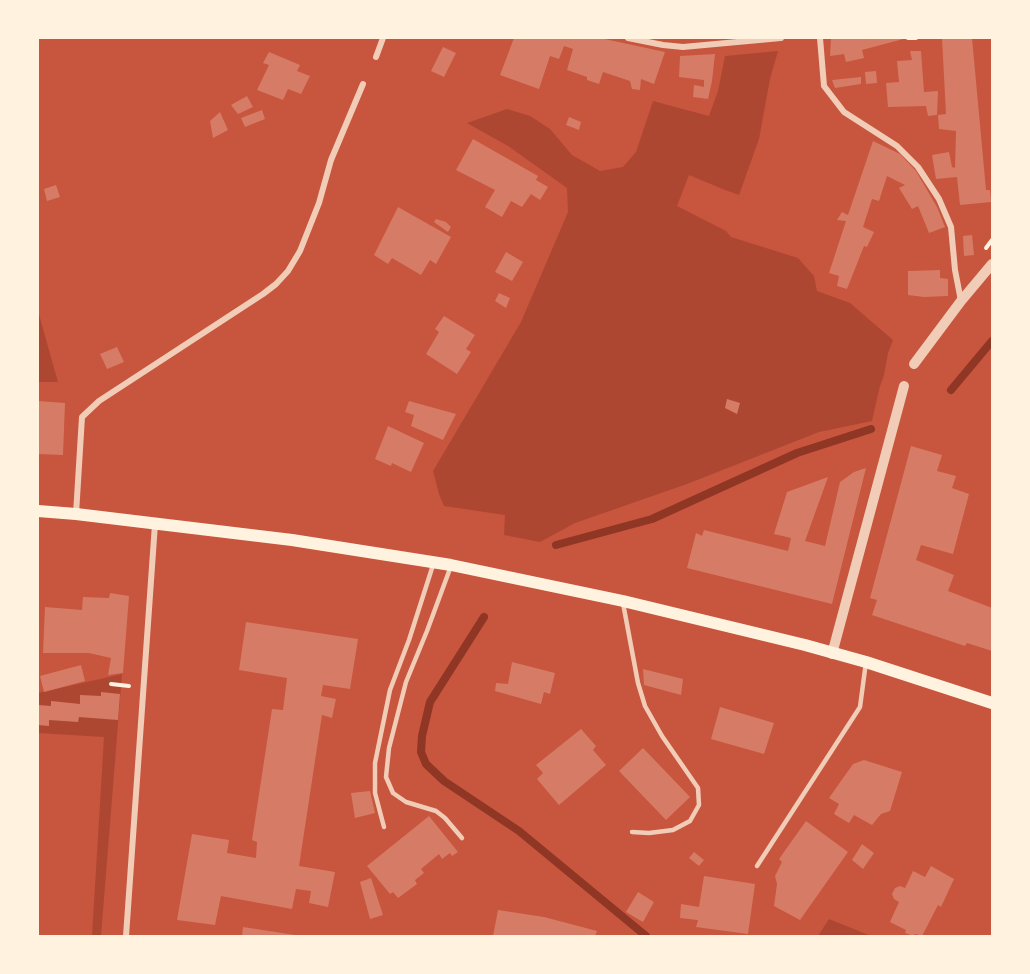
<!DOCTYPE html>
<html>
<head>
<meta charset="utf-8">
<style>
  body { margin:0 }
  #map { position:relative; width:1030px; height:974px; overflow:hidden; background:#c8553d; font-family:Roboto,sans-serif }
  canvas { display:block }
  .frame { position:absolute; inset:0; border:39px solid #fff3e0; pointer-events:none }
</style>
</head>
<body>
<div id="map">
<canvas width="1030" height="974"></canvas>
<div class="frame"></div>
</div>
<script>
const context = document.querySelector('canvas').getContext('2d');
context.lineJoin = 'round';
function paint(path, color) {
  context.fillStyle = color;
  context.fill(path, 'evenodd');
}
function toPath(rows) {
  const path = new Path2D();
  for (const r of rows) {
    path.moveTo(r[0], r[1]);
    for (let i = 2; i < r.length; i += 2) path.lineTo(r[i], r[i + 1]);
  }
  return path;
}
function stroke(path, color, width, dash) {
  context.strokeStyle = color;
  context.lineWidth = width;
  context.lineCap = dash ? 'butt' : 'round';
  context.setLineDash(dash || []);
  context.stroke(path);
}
const green = toPath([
  [778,51,770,79,759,139,739,195,725,190,689,175,677,206,726,231,731,237,798,258,814,276,817,291,850,303,893,340,888,353,884,375,880,386,872,421,819,432,687,484,575,523,540,542,504,535,505,515,444,506,439,494,433,471,521,322,568,212,567,188,508,146,467,123,507,109,530,116,550,129,572,155,600,171,623,167,636,152,653,101,709,116,718,91,725,56],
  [38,311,58,382,38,382],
  [122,674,101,936,92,936,104,737,38,733,38,693],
  [829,919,871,936,818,936]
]);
const stream = toPath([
  [951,390,992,341],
  [556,545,652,519,797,453,871,429],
  [484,617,430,702,422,736,421,752,426,764,444,781,519,831,646,936]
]);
const building = toPath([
  [514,38,600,38,665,52,654,84,641,79,640,90,632,89,630,81,603,72,599,84,587,80,587,77,567,70,573,49,564,46,559,59,550,56,539,89,500,75],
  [831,38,907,38,862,50,864,58,846,62,844,54,830,56],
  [942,38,972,38,986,190,990,190,991,202,960,205,957,177,936,179,932,155,949,152,952,167,955,168,956,131,939,129,938,115,946,114],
  [443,47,456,53,444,77,431,71],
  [910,51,921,51,924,92,938,91,937,115,928,116,926,106,888,107,886,83,899,82,897,61,912,60],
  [269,52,300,65,297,71,310,76,301,94,288,89,283,100,257,90,269,65,263,63],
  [715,54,712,81,708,99,693,97,694,85,704,87,704,80,679,77,680,56],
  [876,71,877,83,866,84,865,72],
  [861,77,861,84,835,88,832,80],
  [247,96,253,107,238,114,231,105],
  [262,110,265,119,245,127,241,118],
  [220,112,228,130,213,138,210,121],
  [569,117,581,122,579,130,566,125],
  [473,139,538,176,536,180,548,187,540,200,531,194,522,207,511,201,502,217,485,207,495,190,456,170],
  [873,141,900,154,916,171,937,207,945,227,929,233,918,206,912,209,899,188,905,185,887,176,879,201,872,199,863,227,874,232,867,247,864,246,847,289,837,286,839,276,829,273,846,221,837,220,842,212,848,215],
  [56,185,60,197,47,201,44,189],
  [398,207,451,237,436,264,430,260,421,275,392,258,388,264,374,255],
  [436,219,446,222,451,227,448,232,434,222],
  [972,235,974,255,964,256,963,236],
  [506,252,523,262,512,281,495,272],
  [940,270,940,278,948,279,948,296,924,297,908,295,908,271],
  [499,293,510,298,506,308,495,301],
  [444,316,475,335,466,349,471,352,457,374,426,354,439,332,435,329],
  [117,347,124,362,107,369,100,354],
  [727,399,740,403,737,414,725,408],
  [38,401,65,403,63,455,38,454],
  [409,401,456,414,443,440,411,426,414,415,405,412],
  [388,426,424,443,411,472,392,463,391,466,375,459],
  [911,446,942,455,937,471,956,476,952,488,969,494,953,554,921,545,916,560,954,575,948,591,992,608,992,651,967,643,965,646,872,615,877,600,870,598],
  [866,468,832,604,687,568,696,533,702,536,704,530,788,551,791,538,774,534,787,492,828,477,805,541,825,546,840,482,854,472],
  [110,593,129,596,123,673,108,675,111,658,89,653,43,653,45,607,82,610,83,597,109,598],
  [246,622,358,639,350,689,323,685,321,696,336,699,332,718,322,715,299,866,335,872,328,907,309,903,311,891,296,889,292,909,221,896,215,925,177,920,192,834,229,840,227,853,256,858,257,842,252,840,272,709,283,710,287,678,239,670],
  [512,662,555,673,550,694,544,692,541,704,495,691,496,683,508,684],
  [81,665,85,681,44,692,40,676],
  [643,669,683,679,681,695,644,685],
  [101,692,120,694,118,720,79,717,78,722,49,720,49,726,38,725,38,705,51,706,51,701,80,704,80,695,101,696],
  [720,707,774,723,764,754,711,739],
  [581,729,596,746,593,750,606,765,559,805,537,779,543,773,536,765],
  [643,748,690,797,666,820,619,771],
  [864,760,902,772,890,811,881,814,872,825,854,815,849,823,834,814,839,804,829,798,853,764],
  [370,791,375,813,355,818,351,793],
  [429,816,458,852,452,856,450,853,442,859,439,854,421,869,424,873,415,880,417,884,398,898,393,892,390,894,367,866],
  [806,821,848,852,800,920,774,906,777,884,775,876,782,862,779,859],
  [862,844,874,853,863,869,852,860],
  [694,852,704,860,699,866,689,858],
  [931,866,954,879,941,907,938,905,922,936,915,934,913,936,905,933,906,930,890,922,899,902,894,899,892,894,895,888,900,886,905,888,913,871,925,877],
  [704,876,755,884,748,934,696,927,698,920,680,918,681,904,699,907],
  [371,878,383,915,370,919,360,882],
  [638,892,654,902,643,922,626,912],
  [498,910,544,917,597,931,595,936,493,936],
  [243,927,295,935,295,936,242,936]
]);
const path = toPath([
  [908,38,916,38],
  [986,248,992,240],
  [111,684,129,686]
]);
const service = toPath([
  [451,566,427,631,406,682,389,748,386,777,393,793,406,802,436,811,445,818,462,838],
  [623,603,638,683,645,706,662,736,698,788,699,805,690,821,673,830,649,833,632,832],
  [384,827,375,793,375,763,390,690,409,640,433,565],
  [757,866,860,707,866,662]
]);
const minor = toPath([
  [628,38,663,45,683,47,781,38],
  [820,38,824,86,844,112,897,146,918,167,939,199,951,227,955,270,961,301],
  [376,57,383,38],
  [76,514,82,417,99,401,263,294,276,284,288,271,300,251,319,203,331,160,363,84],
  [126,936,155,524]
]);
const tertiary = toPath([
  [914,364,961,301,992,264],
  [832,654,904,386]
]);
const secondary = toPath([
  [38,511,76,514,292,540,451,565,623,601,805,645,866,662,992,703]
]);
paint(green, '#ae4732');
stroke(stream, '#8f3625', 8);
paint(building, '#d67c66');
stroke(path, '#fff3e0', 4);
stroke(service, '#f1ccb7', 4.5);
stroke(minor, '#f1ccb7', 6);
stroke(tertiary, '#f1ccb7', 10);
stroke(secondary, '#fff3e0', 12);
</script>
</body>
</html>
